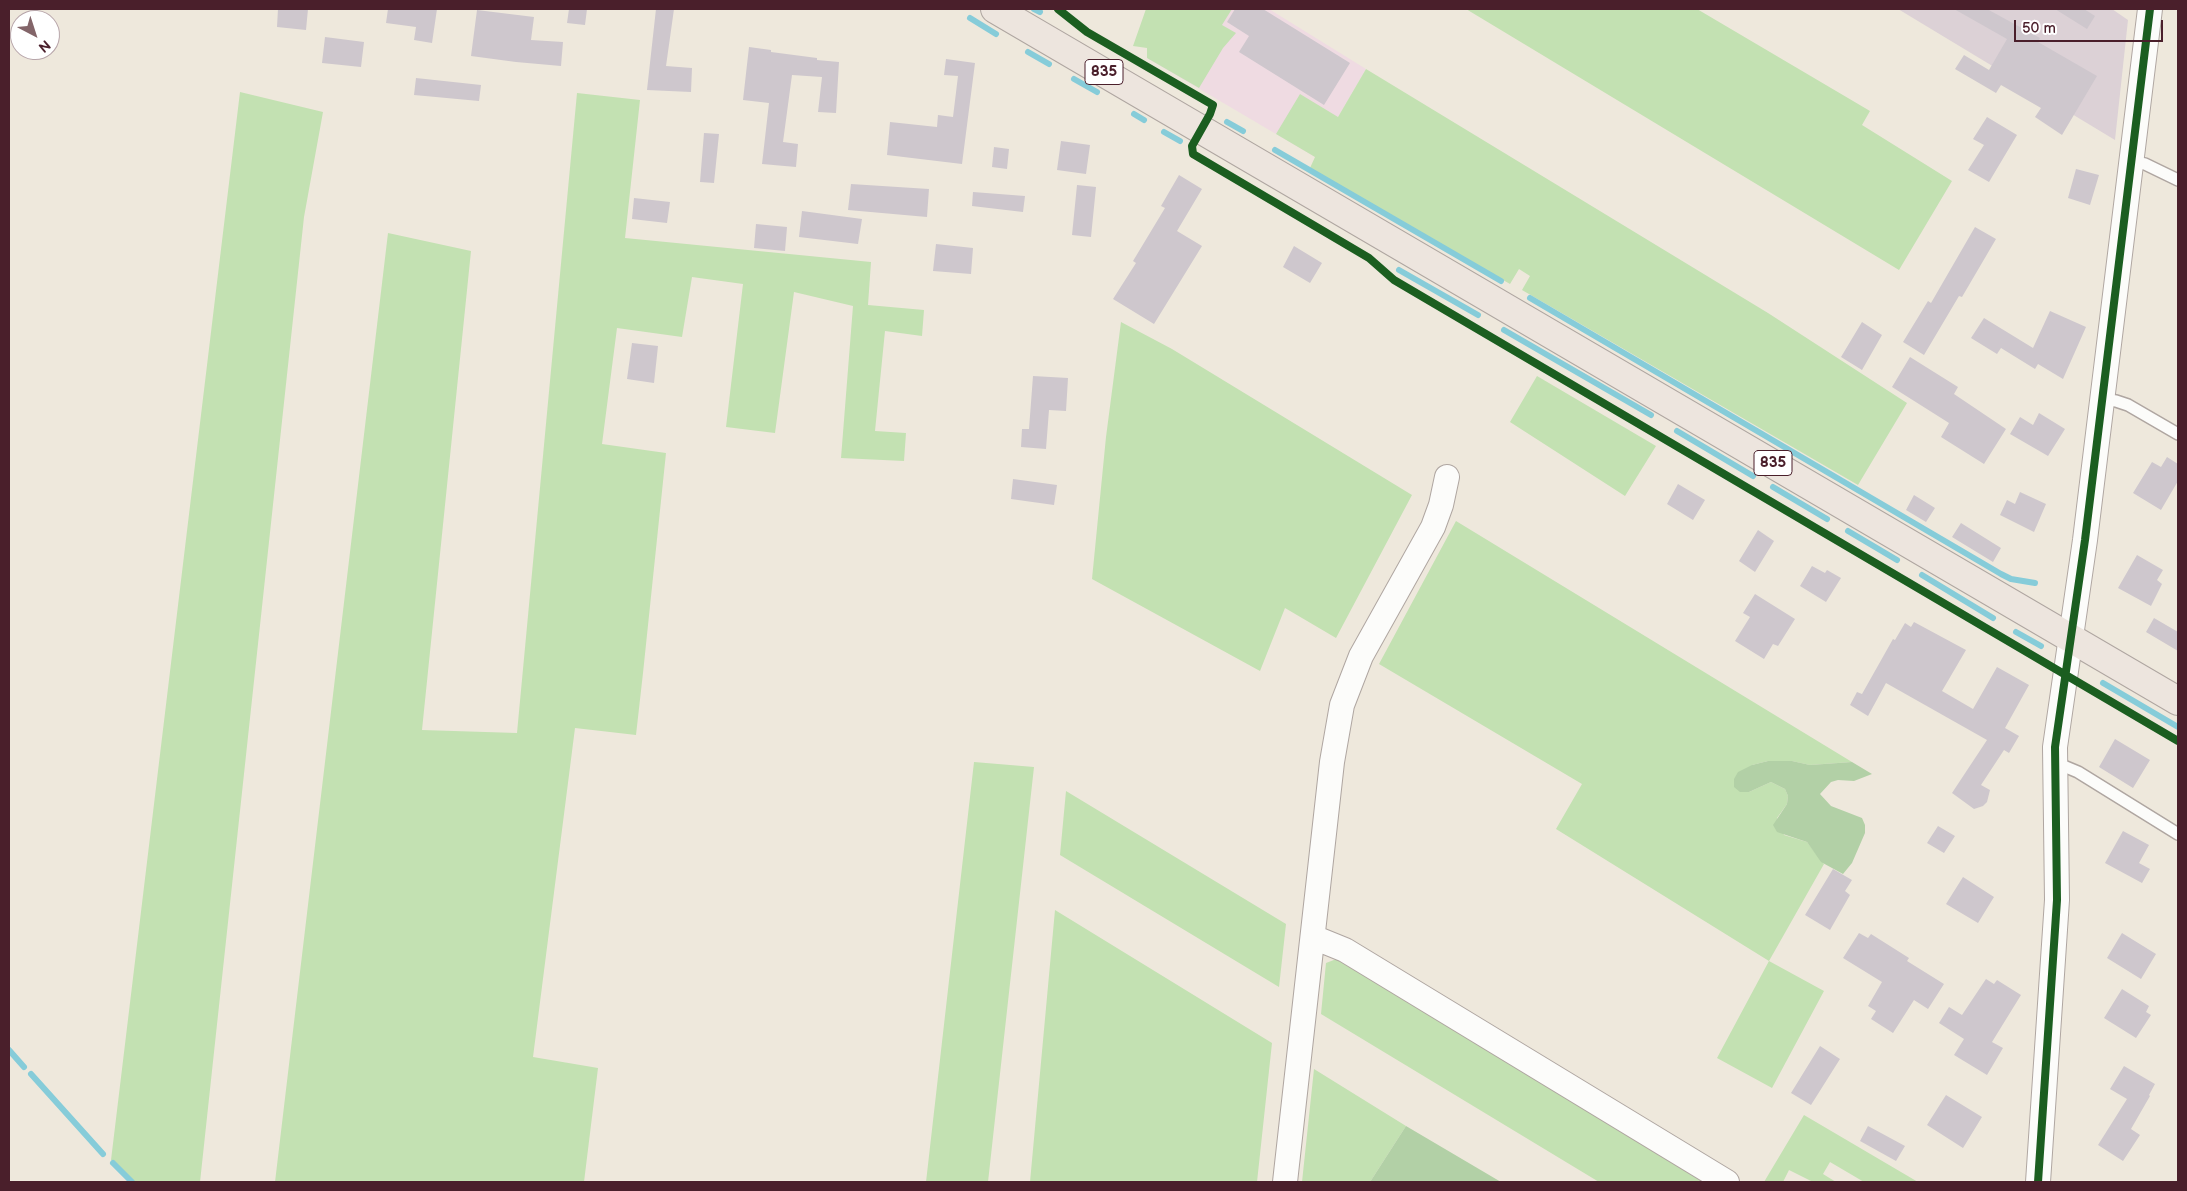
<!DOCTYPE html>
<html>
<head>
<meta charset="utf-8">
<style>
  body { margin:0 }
  #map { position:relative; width:2187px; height:1191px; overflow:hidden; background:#eee8dc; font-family:"Balsamiq Sans",sans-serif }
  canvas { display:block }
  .frame { position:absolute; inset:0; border:10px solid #4a1f2b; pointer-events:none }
  .north { position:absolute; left:10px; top:10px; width:50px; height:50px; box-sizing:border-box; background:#fff; border:1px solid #b7a5aa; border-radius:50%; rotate:140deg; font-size:14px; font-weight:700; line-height:20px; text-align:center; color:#4a1f2b }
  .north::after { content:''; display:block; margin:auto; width:18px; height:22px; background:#836569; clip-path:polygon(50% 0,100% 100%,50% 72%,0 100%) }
  .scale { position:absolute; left:2014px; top:20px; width:149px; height:22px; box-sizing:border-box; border:2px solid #4a1f2b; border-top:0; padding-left:6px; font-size:15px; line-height:18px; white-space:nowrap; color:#4a1f2b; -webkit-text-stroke:4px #fff; paint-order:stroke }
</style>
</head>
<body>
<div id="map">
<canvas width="2187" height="1191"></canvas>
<div class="frame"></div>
<div class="north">N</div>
<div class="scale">50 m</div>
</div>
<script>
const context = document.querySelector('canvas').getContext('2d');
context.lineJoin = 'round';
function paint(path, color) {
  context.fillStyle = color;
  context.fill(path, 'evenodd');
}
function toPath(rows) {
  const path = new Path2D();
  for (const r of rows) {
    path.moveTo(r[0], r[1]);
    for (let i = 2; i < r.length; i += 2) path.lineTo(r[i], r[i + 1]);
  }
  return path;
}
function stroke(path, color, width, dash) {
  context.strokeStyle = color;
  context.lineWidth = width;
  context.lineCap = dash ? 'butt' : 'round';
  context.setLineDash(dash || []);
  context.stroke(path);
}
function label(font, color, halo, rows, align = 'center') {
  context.font = font + ' "Balsamiq Sans",sans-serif';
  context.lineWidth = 4;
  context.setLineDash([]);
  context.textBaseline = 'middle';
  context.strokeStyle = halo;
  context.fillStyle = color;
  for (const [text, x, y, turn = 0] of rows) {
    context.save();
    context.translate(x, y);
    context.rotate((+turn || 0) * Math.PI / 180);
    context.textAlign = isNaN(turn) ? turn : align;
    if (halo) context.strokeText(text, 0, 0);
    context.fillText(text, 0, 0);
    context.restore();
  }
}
const built = toPath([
  [1176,9,1269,9,1366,69,1315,157,1147,58]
]);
const industrial = toPath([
  [1898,9,2112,9,2128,20,2115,140]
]);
const green = toPath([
  [1146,9,1232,9,1222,25,1236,33,1223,48,1199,88,1147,58,1147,48,1133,46],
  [1466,9,1697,9,1870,111,1862,125,1952,181,1899,270],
  [1366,69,1768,313,1907,403,1858,485,1522,290,1530,276,1519,269,1510,284,1310,168,1315,157,1276,134,1300,94,1338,117],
  [240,92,323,112,304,217,200,1182,135,1182,111,1160],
  [577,93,640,100,625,238,871,262,868,305,924,310,922,336,885,331,875,431,906,433,904,461,841,458,853,306,794,292,775,433,726,427,743,284,692,277,682,337,617,328,602,444,666,453,643,673,636,735,575,728,533,1057,598,1068,584,1182,275,1182,388,233,471,251,422,730,517,733],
  [1121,322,1172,349,1412,495,1336,638,1285,608,1260,671,1092,579,1106,437],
  [1537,376,1656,446,1625,496,1510,422],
  [1456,521,1852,762,1810,765,1792,761,1768,761,1752,765,1749,792,1771,782,1785,789,1788,796,1787,804,1777,818,1784,835,1807,842,1824,864,1769,961,1824,991,1772,1088,1717,1058,1769,961,1556,829,1582,784,1379,664],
  [974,762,1034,767,988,1182,926,1182],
  [1066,791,1286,924,1279,987,1060,855],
  [1055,910,1272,1043,1257,1182,1030,1182],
  [1339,958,1706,1182,1599,1182,1321,1014,1326,963],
  [1314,1069,1406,1126,1370,1182,1302,1182],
  [1804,1115,1918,1182,1864,1182,1830,1162,1823,1174,1836,1182,1813,1182,1789,1170,1783,1182,1764,1182]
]);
const forest = toPath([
  [1768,761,1792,761,1810,765,1852,762,1872,774,1854,781,1838,780,1831,782,1820,794,1831,806,1862,818,1865,825,1865,833,1852,863,1843,874,1821,862,1807,842,1777,832,1773,825,1787,804,1788,796,1785,789,1771,782,1749,792,1740,792,1734,787,1734,779,1738,772,1752,765],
  [1406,1126,1501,1182,1370,1182]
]);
const stream = toPath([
  [1034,9,1040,12],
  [970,18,996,34],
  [1028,52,1049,64],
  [1074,79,1097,92],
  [1134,114,1144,120],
  [1227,122,1243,131],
  [1164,132,1180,141],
  [1275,150,1501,281],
  [1399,270,1478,315],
  [1530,298,2001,574,2011,579,2035,583],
  [1504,330,1651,415],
  [1677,431,1753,476],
  [1773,487,1827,519],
  [1848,531,1897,560],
  [1922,575,1993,618],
  [2016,632,2041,646],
  [2103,683,2178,727],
  [9,1050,24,1067],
  [31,1074,103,1154],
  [113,1163,132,1182]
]);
const building = toPath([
  [278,9,308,9,306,30,277,27],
  [388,9,437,9,432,43,414,40,416,27,386,23],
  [569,9,587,9,585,25,567,23],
  [656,9,674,9,666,66,692,68,691,92,647,90],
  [1235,9,1263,9,1350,63,1324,105,1239,52,1249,36,1227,22],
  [1954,9,1987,9,2040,38,2038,42,2097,76,2062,135,2035,117,2041,108,2001,85,1996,93,1955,69,1964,55,1989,70,2007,39],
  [2055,9,2084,9,2095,16,2087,29],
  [477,10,534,17,531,40,563,42,561,66,516,62,471,56],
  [325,37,364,42,361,67,322,63],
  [749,47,771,50,771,52,817,58,817,60,839,62,836,113,818,112,822,77,792,75,783,142,798,144,796,167,762,164,769,103,743,100],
  [946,59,975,63,962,164,887,155,890,122,937,127,938,115,953,117,958,76,944,75],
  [416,78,481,85,479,101,414,95],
  [1987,117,2017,135,1989,182,1968,170,1984,145,1973,139],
  [704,133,719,134,714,183,700,182],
  [1061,141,1090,145,1086,174,1057,170],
  [994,147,1009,149,1007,169,992,167],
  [2076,169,2099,175,2090,205,2068,198],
  [1179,175,1202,189,1177,231,1202,246,1154,324,1113,299,1136,263,1133,261,1165,208,1161,206],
  [851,184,929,189,927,217,848,210],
  [1077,185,1096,187,1091,237,1072,235],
  [973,192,1025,196,1023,212,972,206],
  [634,198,670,202,667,223,632,219],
  [802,211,862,219,858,244,799,237],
  [756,224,787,227,785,251,754,248],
  [1975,227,1996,239,1962,297,1959,296,1924,355,1903,342,1928,301,1931,303],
  [936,244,973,248,971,274,933,271],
  [1294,246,1322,263,1310,283,1283,267],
  [2050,311,2086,327,2063,379,2038,364,2035,369,2001,348,1997,354,1971,338,1984,318,2033,348],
  [1862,322,1882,335,1862,370,1841,357],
  [632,343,658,346,654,383,627,379],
  [1910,357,1958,387,1954,394,2006,429,1984,464,1941,437,1949,423,1892,387],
  [1033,376,1068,378,1066,411,1049,410,1046,449,1021,447,1022,429,1029,429],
  [2039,413,2065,429,2048,456,2010,434,2020,417,2033,425],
  [2167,457,2178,464,2178,481,2161,510,2133,493,2152,462,2161,467],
  [1013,479,1057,485,1054,505,1011,499],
  [1678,484,1705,500,1693,520,1667,504],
  [2020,492,2046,504,2034,532,2000,515,2007,500,2015,504],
  [1914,495,1935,508,1926,522,1906,510],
  [1961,523,2001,548,1993,562,1952,537],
  [1758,530,1774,541,1755,572,1739,561],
  [2137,555,2163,570,2157,580,2162,584,2151,606,2118,588],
  [1812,566,1825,573,1827,570,1841,578,1826,602,1800,586],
  [1755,594,1795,619,1778,646,1773,644,1764,659,1735,641,1750,617,1743,613],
  [2154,618,2178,632,2178,651,2146,632],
  [1914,622,1966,650,1942,691,1973,709,1997,667,2029,685,2005,728,2019,736,2009,753,2004,750,1981,785,1990,790,1987,802,1983,806,1974,809,1952,793,1987,740,1886,683,1868,716,1850,705,1857,692,1862,694,1893,639,1895,640,1905,623,1911,627],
  [2115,739,2150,760,2133,788,2099,767],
  [1938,826,1955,836,1944,853,1927,843],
  [2123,831,2149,845,2139,863,2150,869,2142,883,2105,863],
  [1833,869,1852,880,1845,891,1850,895,1830,930,1805,915],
  [1963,877,1994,897,1978,923,1946,904],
  [1859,933,1868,938,1871,934,1909,958,1907,961,1944,984,1928,1009,1914,1000,1893,1033,1871,1019,1876,1011,1868,1006,1882,982,1843,958],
  [2122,933,2156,954,2141,979,2107,958],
  [1986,979,1994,984,1997,980,2021,995,1992,1042,2003,1048,1987,1075,1954,1055,1964,1039,1939,1023,1949,1007,1962,1015],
  [2122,989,2149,1006,2146,1012,2151,1015,2136,1038,2104,1018],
  [1820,1046,1840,1059,1811,1105,1791,1093],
  [2124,1066,2155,1084,2149,1095,2150,1096,2131,1129,2140,1135,2123,1161,2098,1145,2127,1099,2110,1089],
  [1946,1095,1982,1117,1963,1148,1927,1125],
  [1868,1126,1905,1146,1896,1161,1860,1141]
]);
const service = toPath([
  [2130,161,2145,164,2178,180],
  [2102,399,2116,401,2128,405,2178,434],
  [2054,762,2078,772,2178,834]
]);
const minor = toPath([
  [1313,937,1345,950,1727,1182],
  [1285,1182,1332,762,1342,705,1361,656,1433,527,1441,505,1447,477],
  [2038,1182,2057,900,2055,747,2085,540,2150,9]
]);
const primary = toPath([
  [995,9,2178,701]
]);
const cycleway = toPath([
  [1058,9,1087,32,1213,105,1210,114,1192,146,1193,154,1369,258,1394,280,2178,741],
  [2038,1182,2057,900,2055,747,2085,540,2150,9]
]);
const shields = [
  [1104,72,38],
  [1773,463,38]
];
const shieldNames = [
  ["835",1104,72],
  ["835",1773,463]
];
paint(built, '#efdbe2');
paint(industrial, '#dcd1d6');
paint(green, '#c3e1b2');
paint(forest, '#b2d0a6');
stroke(stream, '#86ccd9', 6);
paint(building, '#cec7cd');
stroke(service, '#afa6a1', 14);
stroke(minor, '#afa6a1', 26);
stroke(primary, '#afa6a1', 30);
stroke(service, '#fcfcfa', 11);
stroke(minor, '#fcfcfa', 24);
stroke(primary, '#ede5de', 28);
stroke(cycleway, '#1b5e20', 8);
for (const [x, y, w] of shields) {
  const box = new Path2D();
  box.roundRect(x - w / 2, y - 12.5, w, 25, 4);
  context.fillStyle = '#fff';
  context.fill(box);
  stroke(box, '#4a1f2b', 1);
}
label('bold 15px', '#4a1f2b', null, shieldNames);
</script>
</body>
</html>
